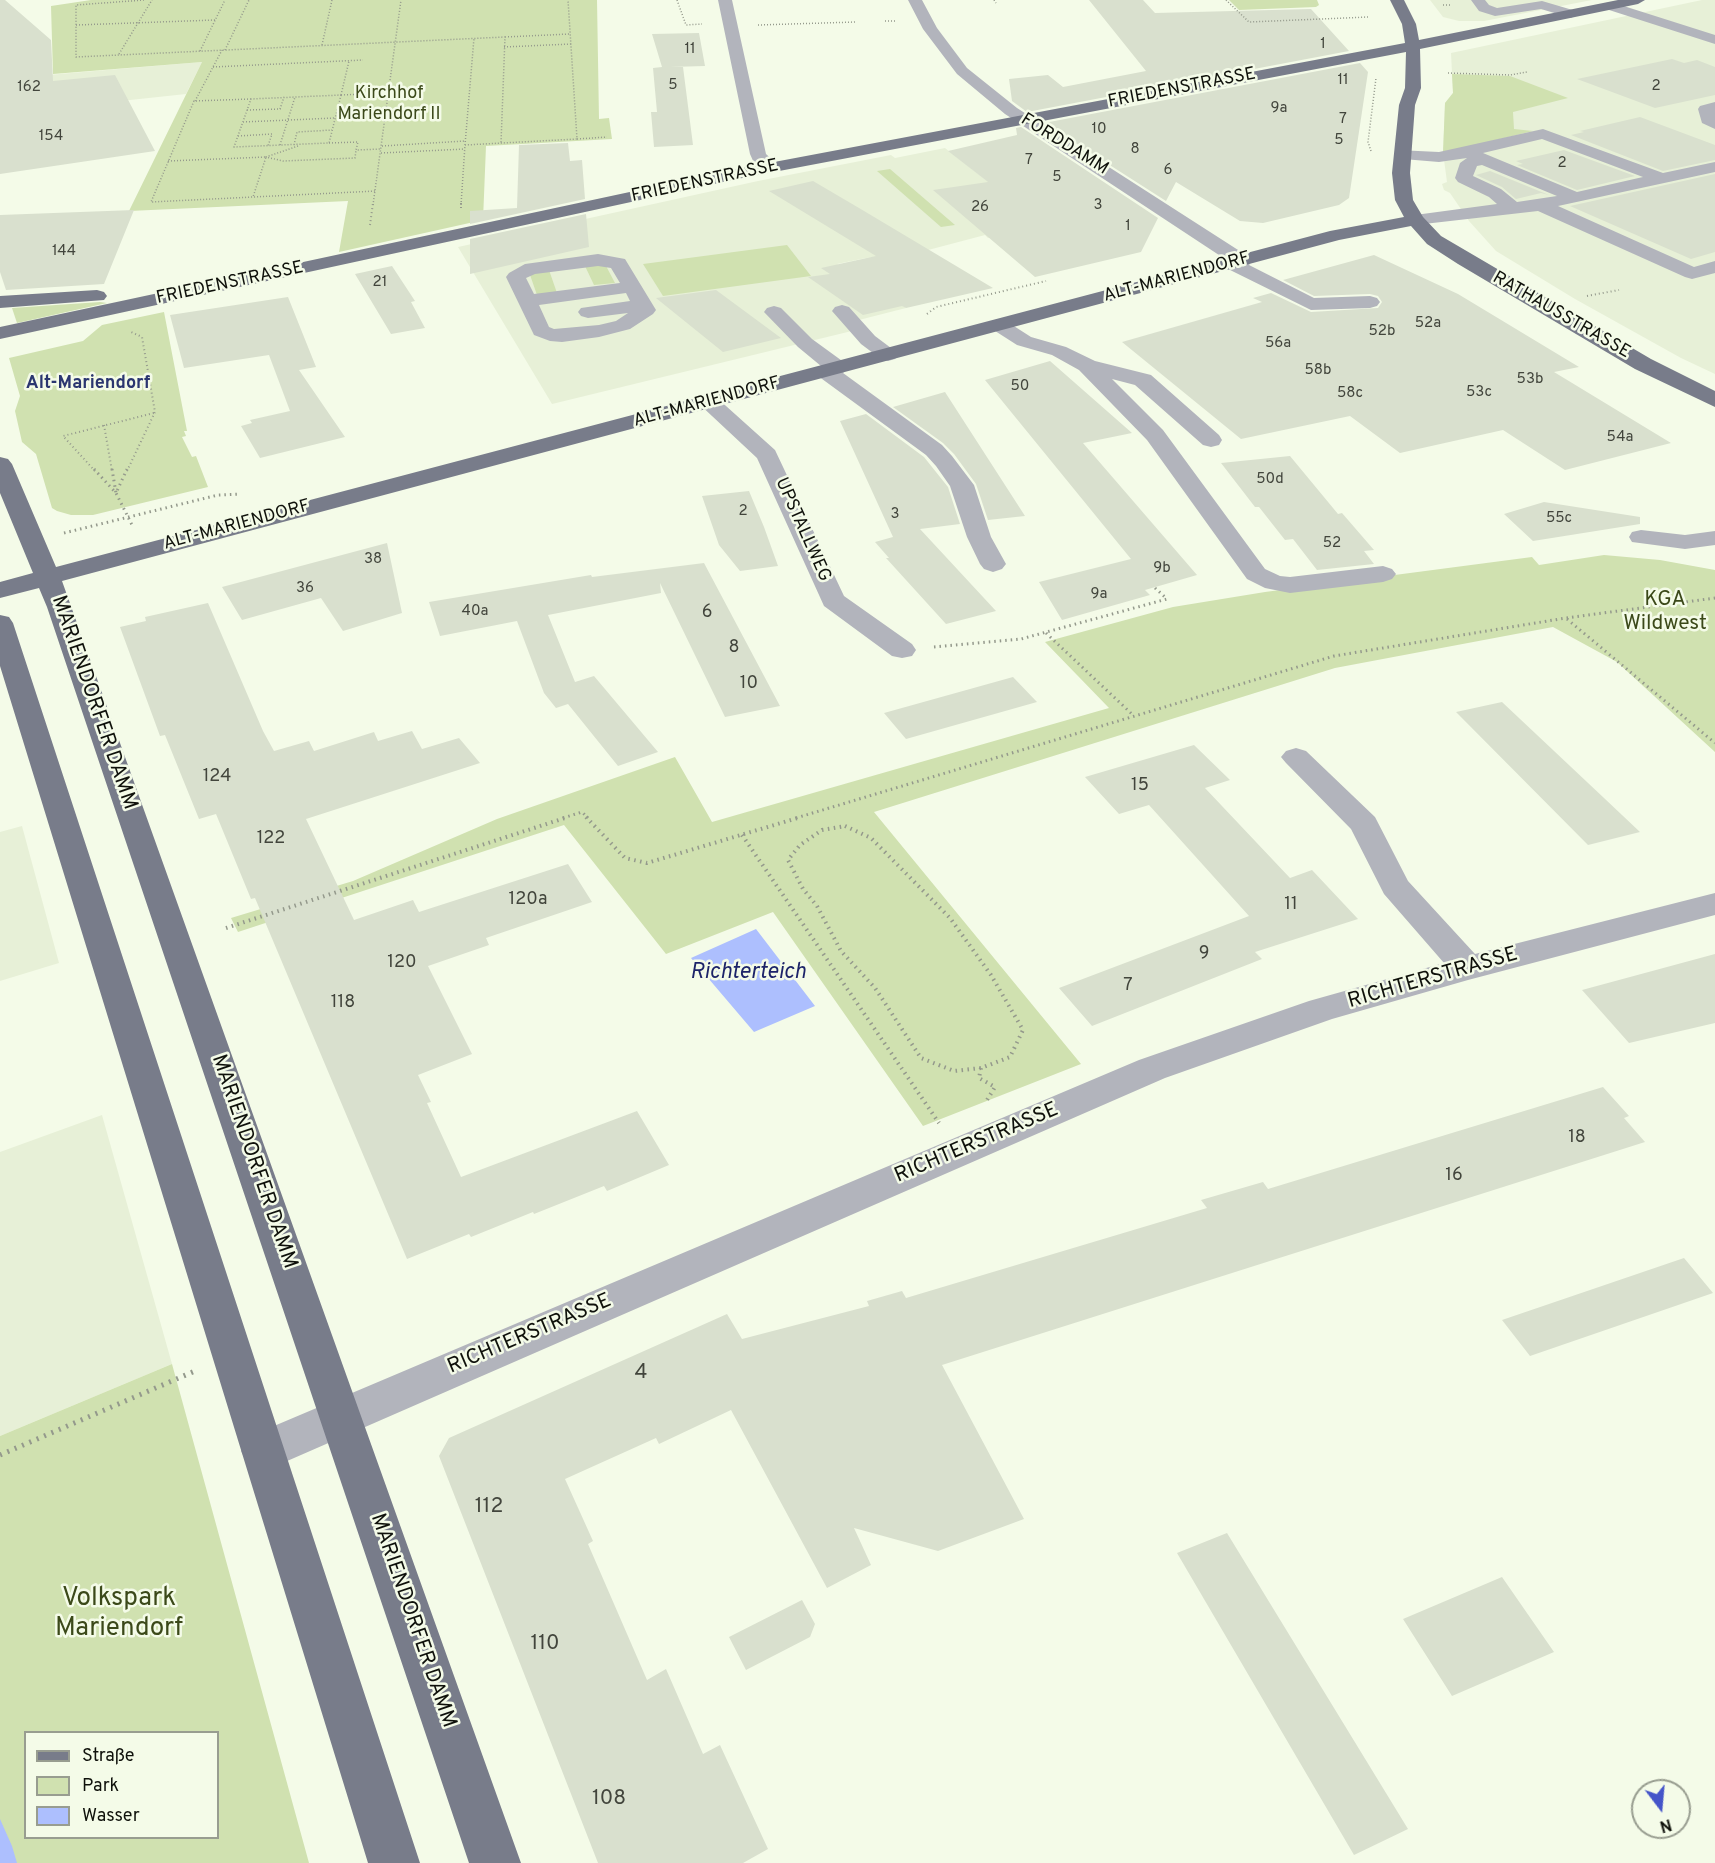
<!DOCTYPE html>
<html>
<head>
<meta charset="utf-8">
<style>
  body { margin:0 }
  #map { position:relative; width:1715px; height:1863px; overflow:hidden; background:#f4fbe8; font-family:Overpass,sans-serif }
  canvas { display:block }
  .legend { position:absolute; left:24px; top:1731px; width:195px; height:108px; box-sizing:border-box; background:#f4fbe8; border:2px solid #989d90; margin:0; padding:8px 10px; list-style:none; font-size:18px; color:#0f110b }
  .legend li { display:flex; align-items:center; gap:12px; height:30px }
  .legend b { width:30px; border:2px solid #989d90 }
  .north { position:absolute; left:1631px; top:1779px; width:60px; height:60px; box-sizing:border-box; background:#f4fbe8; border:2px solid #989d90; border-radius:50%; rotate:164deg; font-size:16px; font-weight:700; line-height:24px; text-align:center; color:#0f110b }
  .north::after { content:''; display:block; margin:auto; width:21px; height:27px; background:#4555c9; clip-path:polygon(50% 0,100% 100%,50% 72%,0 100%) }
</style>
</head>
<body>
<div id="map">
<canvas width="1715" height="1863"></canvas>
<ul class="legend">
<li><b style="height:8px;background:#787c8a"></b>Straße</li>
<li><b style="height:16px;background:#d0e1b0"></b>Park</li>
<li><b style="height:16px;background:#adbffe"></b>Wasser</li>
</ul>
<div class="north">N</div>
</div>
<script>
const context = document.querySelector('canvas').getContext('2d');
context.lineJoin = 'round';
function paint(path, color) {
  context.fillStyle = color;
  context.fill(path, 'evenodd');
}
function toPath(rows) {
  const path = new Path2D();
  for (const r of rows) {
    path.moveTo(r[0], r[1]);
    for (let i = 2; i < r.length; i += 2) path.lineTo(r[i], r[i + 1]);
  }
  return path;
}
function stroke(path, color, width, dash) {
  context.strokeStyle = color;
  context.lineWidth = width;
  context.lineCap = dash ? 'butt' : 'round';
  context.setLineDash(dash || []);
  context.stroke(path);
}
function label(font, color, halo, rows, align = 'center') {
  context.font = font + ' Overpass,sans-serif';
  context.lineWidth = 5;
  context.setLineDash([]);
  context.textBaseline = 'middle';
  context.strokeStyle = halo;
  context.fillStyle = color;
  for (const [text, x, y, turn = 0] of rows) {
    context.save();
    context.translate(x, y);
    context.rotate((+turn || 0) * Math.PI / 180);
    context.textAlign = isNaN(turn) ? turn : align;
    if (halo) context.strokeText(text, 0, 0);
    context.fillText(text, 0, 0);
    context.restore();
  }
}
const built = toPath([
  [1430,0,1592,0,1484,21,1459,21,1443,17],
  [1702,0,1715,0,1715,374,1681,358,1575,299,1496,251,1469,221,1450,193,1444,190,1442,184,1447,182,1443,152,1445,103,1453,93,1451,53],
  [202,62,186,94,0,114,0,79],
  [945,148,1046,227,988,238,985,235,913,254,866,258,837,264,868,282,906,308,855,321,860,329,552,404,458,247,758,181,891,155,895,158],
  [22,826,59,963,0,981,0,832],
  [102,1115,172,1364,0,1436,0,1152]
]);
const green = toPath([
  [91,0,597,0,599,119,609,118,612,139,486,146,483,220,339,252,348,201,129,211,202,62,53,74,51,6],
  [1229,0,1317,0,1319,5,1316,7,1239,10],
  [1452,74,1510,76,1568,98,1513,112,1514,129,1533,131,1443,153,1445,103,1453,93],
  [890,169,955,225,941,227,877,171],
  [787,245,811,276,663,296,643,264],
  [605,264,615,283,594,285,585,266],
  [549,270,557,293,537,295,529,272],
  [100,302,107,303,17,323,12,308],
  [164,312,187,431,184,431,186,436,182,437,192,457,196,456,208,487,93,515,71,515,57,511,52,508,36,454,22,442,15,411,20,396,9,358,83,341,102,325],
  [1604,555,1660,560,1715,570,1715,752,1617,662,1553,627,1335,668,874,812,1081,1064,923,1126,773,912,666,954,564,825,238,932,231,918,353,881,497,819,675,757,712,822,1109,708,1045,642,1173,607,1265,592,1532,557,1539,565],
  [172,1364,309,1863,0,1863,0,1436],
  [26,1732,218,1732,218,1838,26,1838]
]);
const water = toPath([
  [756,929,815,1006,754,1032,691,958],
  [0,1819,12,1846,17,1863,0,1863]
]);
const building = toPath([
  [0,0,5,0,51,40,53,81,115,75,155,151,0,174],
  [1089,0,1143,0,1155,13,1311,9,1349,51,1027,112,1012,101,1009,79,1048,75,1063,87,1146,71],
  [699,33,705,66,670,67,683,67,693,145,654,147,651,112,657,112,653,68,662,67,652,34],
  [1672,59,1684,63,1697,60,1715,67,1715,95,1655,108,1577,79],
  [1360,63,1368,72,1349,198,1339,205,1263,223,1240,221,1176,182,1166,201,1044,123],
  [1640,117,1715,145,1715,160,1663,171,1571,135,1584,132,1580,131],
  [1021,127,1158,218,1141,252,1035,277,933,190,988,182,948,151,1017,135,1016,128],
  [568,143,570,161,582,160,585,199,470,224,470,211,517,208,519,145],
  [1564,150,1635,176,1577,190,1517,165,1523,164,1516,161],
  [1490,171,1549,195,1541,193,1516,199,1502,187,1476,175],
  [1715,174,1715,252,1691,259,1570,206],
  [813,181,859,208,993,288,906,308,902,306,863,315,808,277,830,274,821,268,876,256,769,191],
  [134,210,104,284,6,290,0,272,0,215],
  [586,214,589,247,470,274,470,239],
  [1374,255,1458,294,1579,367,1554,372,1671,443,1565,470,1503,430,1400,453,1350,416,1241,439,1122,342,1262,302,1253,298,1271,293,1311,312,1378,308,1382,302,1378,296,1370,294,1314,296,1283,280],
  [392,266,415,301,411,302,425,328,391,334,355,274],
  [716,290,781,338,723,352,656,298],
  [288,297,316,367,299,370,345,437,260,458,241,426,252,423,250,420,290,411,269,355,184,368,170,315],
  [1050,361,1132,433,1083,443,1197,575,1145,590,1150,595,1062,620,1039,582,1131,559,985,380],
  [945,392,1025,516,988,520,976,484,954,454,943,443,893,407],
  [866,414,924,457,948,487,960,524,920,529,996,611,946,624,886,558,889,558,875,542,893,537,840,421],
  [1290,456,1338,514,1342,513,1374,550,1364,551,1374,564,1317,570,1293,539,1285,540,1259,507,1255,507,1221,463],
  [749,491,764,527,778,566,740,571,719,545,702,496],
  [1544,502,1640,517,1640,524,1533,541,1504,514],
  [387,543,402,613,343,631,321,598,242,620,222,587],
  [704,563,780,706,725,717,660,583,661,593,548,615,575,682,594,676,658,752,618,766,568,704,556,708,544,693,517,621,440,636,429,602,591,575,592,577],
  [208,603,263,731,274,751,309,741,314,751,374,732,378,741,412,731,422,749,459,738,480,763,306,819,354,920,413,900,419,912,568,864,592,902,486,938,489,945,428,966,472,1054,418,1075,431,1102,427,1103,461,1177,637,1111,669,1165,607,1191,604,1186,534,1214,533,1212,471,1237,469,1234,407,1259,255,898,251,899,216,814,199,819,165,735,160,736,120,627,146,621,145,617],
  [1013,677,1037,702,906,739,884,713],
  [1502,702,1604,798,1640,832,1588,845,1456,712],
  [1194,745,1230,780,1205,788,1290,878,1312,870,1358,919,1255,952,1262,959,1092,1026,1059,988,1249,916,1149,805,1119,814,1085,777],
  [1715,954,1715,1023,1629,1043,1582,990],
  [1603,1087,1629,1116,1624,1118,1645,1142,942,1365,1024,1519,938,1551,854,1528,871,1565,827,1588,731,1410,659,1444,656,1438,565,1479,593,1541,588,1544,647,1680,666,1669,703,1754,720,1745,768,1849,743,1863,598,1863,439,1456,449,1438,727,1314,742,1339,869,1306,867,1301,902,1291,906,1298,1207,1208,1201,1200,1263,1182,1268,1189],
  [1684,1258,1713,1293,1530,1356,1502,1320],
  [1227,1533,1408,1829,1354,1855,1177,1553],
  [1502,1577,1554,1652,1452,1696,1403,1619],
  [802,1600,815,1624,810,1637,746,1670,729,1637]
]);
const pathFar4 = toPath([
  [144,0,76,5,76,57,505,37,501,143],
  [677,0,686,25,702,24],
  [994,0,996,3],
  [1226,0,1249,22,1368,17],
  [1443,5,1451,5],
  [885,21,896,21],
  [76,25,215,20],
  [758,25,856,22],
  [505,37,570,34],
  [322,45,332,0],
  [504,47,571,44],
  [225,50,249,0],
  [200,51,225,0],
  [119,54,152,0],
  [213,67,363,60],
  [1448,73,1510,75,1527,72],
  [341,95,329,143,234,147,251,99,341,95],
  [341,95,349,61],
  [341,95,389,93],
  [251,99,194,101,151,202,376,191],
  [195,101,222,50],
  [247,110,280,109,284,97],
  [243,122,335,118],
  [238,136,272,134,268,146],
  [577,139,607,137],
  [329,143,358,142,356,150,381,149],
  [280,145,295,97],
  [294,145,297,132,332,130],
  [465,145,474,38],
  [298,146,266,157,283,161,355,158,356,150],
  [382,146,465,141],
  [1371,151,1368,142,1376,78],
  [381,153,465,149],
  [168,161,266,157,253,197],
  [373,205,401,0],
  [461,205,465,145,577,139,568,0]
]);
const pathFar3 = toPath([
  [461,208,461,203],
  [370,225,373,203],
  [1587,296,1619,290],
  [927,314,936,307,1046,281],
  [104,425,112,471],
  [95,471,63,436,154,413],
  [127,471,155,412,142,337,131,332]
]);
const pathFar2 = toPath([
  [94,469,116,493,132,525],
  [112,469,116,493,127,469],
  [64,533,218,495,240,494],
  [1155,588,1167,599],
  [1567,619,1715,743],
  [1046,633,1134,716],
  [934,647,1021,639,1167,599],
  [563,818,582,812,588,818],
  [796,818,1334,656,1566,618,1715,598]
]);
const pathFar1 = toPath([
  [586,817,625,858,647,863,801,817],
  [845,826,871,838,950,918,991,975,1023,1030,1010,1057,981,1068,954,1071,921,1058,875,988,841,951,817,906,803,889,788,860,800,845,822,830,845,826],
  [742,835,939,1123],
  [226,928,568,817],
  [981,1068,979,1078,995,1087,987,1100]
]);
const path = toPath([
  [0,1455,195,1371]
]);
const minor = toPath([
  [718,0,732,0,766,154,781,168,778,172,766,172,754,163,750,154,718,0],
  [908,0,922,0,937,28,967,68,1017,108,1249,257,1252,261,1249,265,1314,298,1370,296,1377,298,1380,302,1377,306,1370,308,1311,310,1224,267,1221,263,1225,259,1005,114,957,74,923,29,908,0],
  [1471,0,1485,0,1489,5,1497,8,1542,1,1576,11,1578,14,1571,18,1541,9,1495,16,1479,11,1471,0],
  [1611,2,1715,35,1715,44,1606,9,1604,6,1606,3,1611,2],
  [1715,102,1715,129,1702,123,1698,109,1700,106,1715,102],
  [1543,129,1663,173,1715,162,1715,172,1558,206,1694,267,1715,261,1715,273,1692,279,1685,277,1538,211,1415,225,1409,224,1406,220,1409,216,1415,215,1497,204,1489,197,1458,182,1455,178,1460,163,1467,158,1439,162,1403,159,1397,158,1395,154,1397,150,1439,152,1543,129],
  [1542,139,1643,177,1577,192,1483,153,1542,139],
  [1482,165,1557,196,1517,202,1501,189,1473,176,1477,166,1482,165],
  [598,254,625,259,656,310,653,314,630,329,599,337,562,342,550,341,534,335,506,277,509,273,525,264,598,254],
  [598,266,611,268,620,283,534,294,526,278,535,274,598,266],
  [626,293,630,301,581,308,578,312,581,316,588,318,628,313,616,321,599,325,554,329,549,327,539,305,626,293],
  [842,305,849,307,875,336,895,351,899,355,895,359,888,361,881,359,861,344,832,311,835,307,842,305],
  [774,306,781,308,812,339,845,363,848,368,843,373,942,445,952,456,974,485,991,537,1006,564,1002,569,993,572,984,569,980,564,967,537,950,486,936,466,926,455,818,376,815,371,821,366,798,347,764,312,767,308,774,306],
  [999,319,1006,321,1031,337,1066,347,1095,361,1151,375,1219,435,1222,440,1219,445,1211,447,1203,445,1135,385,1112,379,1163,430,1265,569,1280,576,1290,577,1383,566,1392,569,1396,574,1392,579,1383,582,1290,593,1265,588,1247,579,1147,440,1079,370,1052,355,1017,345,992,329,989,325,992,321,999,319],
  [708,395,716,397,775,450,844,596,912,644,916,650,912,656,902,658,892,656,824,606,757,458,697,402,700,397,708,395],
  [1641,530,1685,535,1715,531,1715,545,1685,549,1632,542,1629,537,1632,532,1641,530],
  [1296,748,1306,751,1375,817,1408,881,1475,954,1715,893,1715,915,1468,980,1332,1019,1165,1078,278,1465,263,1471,248,1465,241,1451,248,1437,1139,1060,1309,1001,1444,963,1384,894,1351,829,1286,763,1281,757,1286,751,1296,748]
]);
const major = toPath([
  [1390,0,1404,0,1416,24,1419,40,1618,0,1645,0,1638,4,1420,49,1421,88,1415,105,1410,173,1413,200,1423,217,1441,236,1651,359,1715,391,1715,407,1635,369,1458,264,1427,244,1411,226,1339,240,62,581,521,1863,469,1863,47,607,39,588,0,598,0,582,33,573,0,493,0,457,8,459,12,464,56,567,1330,231,1404,217,1395,200,1392,173,1399,105,1405,88,1406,52,737,179,0,339,0,327,737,169,1405,43,1402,24,1390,0],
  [97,290,104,292,107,296,104,300,0,308,0,296,97,290],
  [0,615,9,617,13,623,420,1863,368,1863,0,666,0,615]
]);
const farNumbernames = [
  ["1",1323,45],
  ["11",690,50],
  ["11",1343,81],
  ["5",673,86],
  ["2",1656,87],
  ["162",29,88],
  ["9a",1279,109],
  ["7",1343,120],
  ["10",1099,130],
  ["154",51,137],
  ["5",1339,141],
  ["8",1135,150],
  ["7",1029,161],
  ["2",1562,164],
  ["6",1168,171],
  ["5",1057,178],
  ["3",1098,206],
  ["26",980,208],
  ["1",1128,227],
  ["144",64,252],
  ["21",380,283],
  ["52a",1428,324],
  ["52b",1382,332],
  ["56a",1278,344],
  ["58b",1318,371],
  ["53b",1530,380],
  ["50",1020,387],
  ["53c",1479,393],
  ["58c",1350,394],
  ["54a",1620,438],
  ["50d",1270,480],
  ["2",743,512],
  ["3",895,515],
  ["55c",1559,519],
  ["52",1332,544],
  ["38",373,560],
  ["9b",1162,569],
  ["36",305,589],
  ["9a",1099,595],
  ["40a",475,612]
];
const farStreetnames = [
  ["FRIEDENSTRASSE",1182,89,-11],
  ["FORDDAMM",1064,145,32],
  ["FRIEDENSTRASSE",705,182,-12],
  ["ALT-MARIENDORF",1177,278,-15],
  ["FRIEDENSTRASSE",230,284,-12],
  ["RATHAUSSTRASSE",1561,316,30],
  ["ALT-MARIENDORF",707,403,-15],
  ["ALT-MARIENDORF",237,526,-15],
  ["UPSTALLWEG",802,530,66]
];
const farParknames = [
  ["Kirchhof",389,94],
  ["Mariendorf II",389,115]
];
const farNeighbourhoodnames = [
  ["Alt-Mariendorf",88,384]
];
const numberNames = [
  ["6",707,613],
  ["8",734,648],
  ["10",749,684],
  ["124",217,777],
  ["15",1140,786],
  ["122",271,839],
  ["120a",528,900],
  ["11",1291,905],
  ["9",1204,954],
  ["120",402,963],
  ["7",1128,986],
  ["118",343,1003],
  ["18",1577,1138],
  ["16",1454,1176]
];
const parkNames = [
  ["KGA",1665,601],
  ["Wildwest",1665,625]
];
const streetNames = [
  ["MARIENDORFER DAMM",93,703,71],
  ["RICHTERSTRASSE",1433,979,-16],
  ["RICHTERSTRASSE",977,1144,-23],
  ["MARIENDORFER DAMM",253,1162,71],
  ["RICHTERSTRASSE",530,1335,-23],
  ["MARIENDORFER DAMM",412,1621,71]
];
const nearNumbernames = [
  ["4",641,1374],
  ["112",489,1508],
  ["110",545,1645],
  ["108",609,1800]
];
const waterNames = [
  ["Richterteich",748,974]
];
const nearParknames = [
  ["Volkspark",119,1600],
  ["Mariendorf",119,1630]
];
paint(built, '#e7f0d7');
paint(green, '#d0e1b0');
paint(water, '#adbffe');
paint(building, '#d9e0ce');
stroke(pathFar4, '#94998c', 1.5, [1, 2]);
stroke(pathFar3, '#94998c', 2, [1, 3]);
stroke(pathFar2, '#94998c', 3, [1.5, 4]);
stroke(pathFar1, '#94998c', 4, [1.5, 4.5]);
stroke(path, '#94998c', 5, [2, 6]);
paint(minor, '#b2b4bc');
paint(major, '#787c8a');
label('15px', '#42453c', null, farNumbernames);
label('18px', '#0f110b', '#f4fbe8', farStreetnames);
label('18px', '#3b4919', '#f4fbe8', farParknames);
label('bold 18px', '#2b3670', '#f4fbe8', farNeighbourhoodnames);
label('18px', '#42453c', null, numberNames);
label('21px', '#3b4919', '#f4fbe8', parkNames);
label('21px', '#0f110b', '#f4fbe8', streetNames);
label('21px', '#42453c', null, nearNumbernames);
label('italic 22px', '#1c2369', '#f4fbe8', waterNames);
label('26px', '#3b4919', '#f4fbe8', nearParknames);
</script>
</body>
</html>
